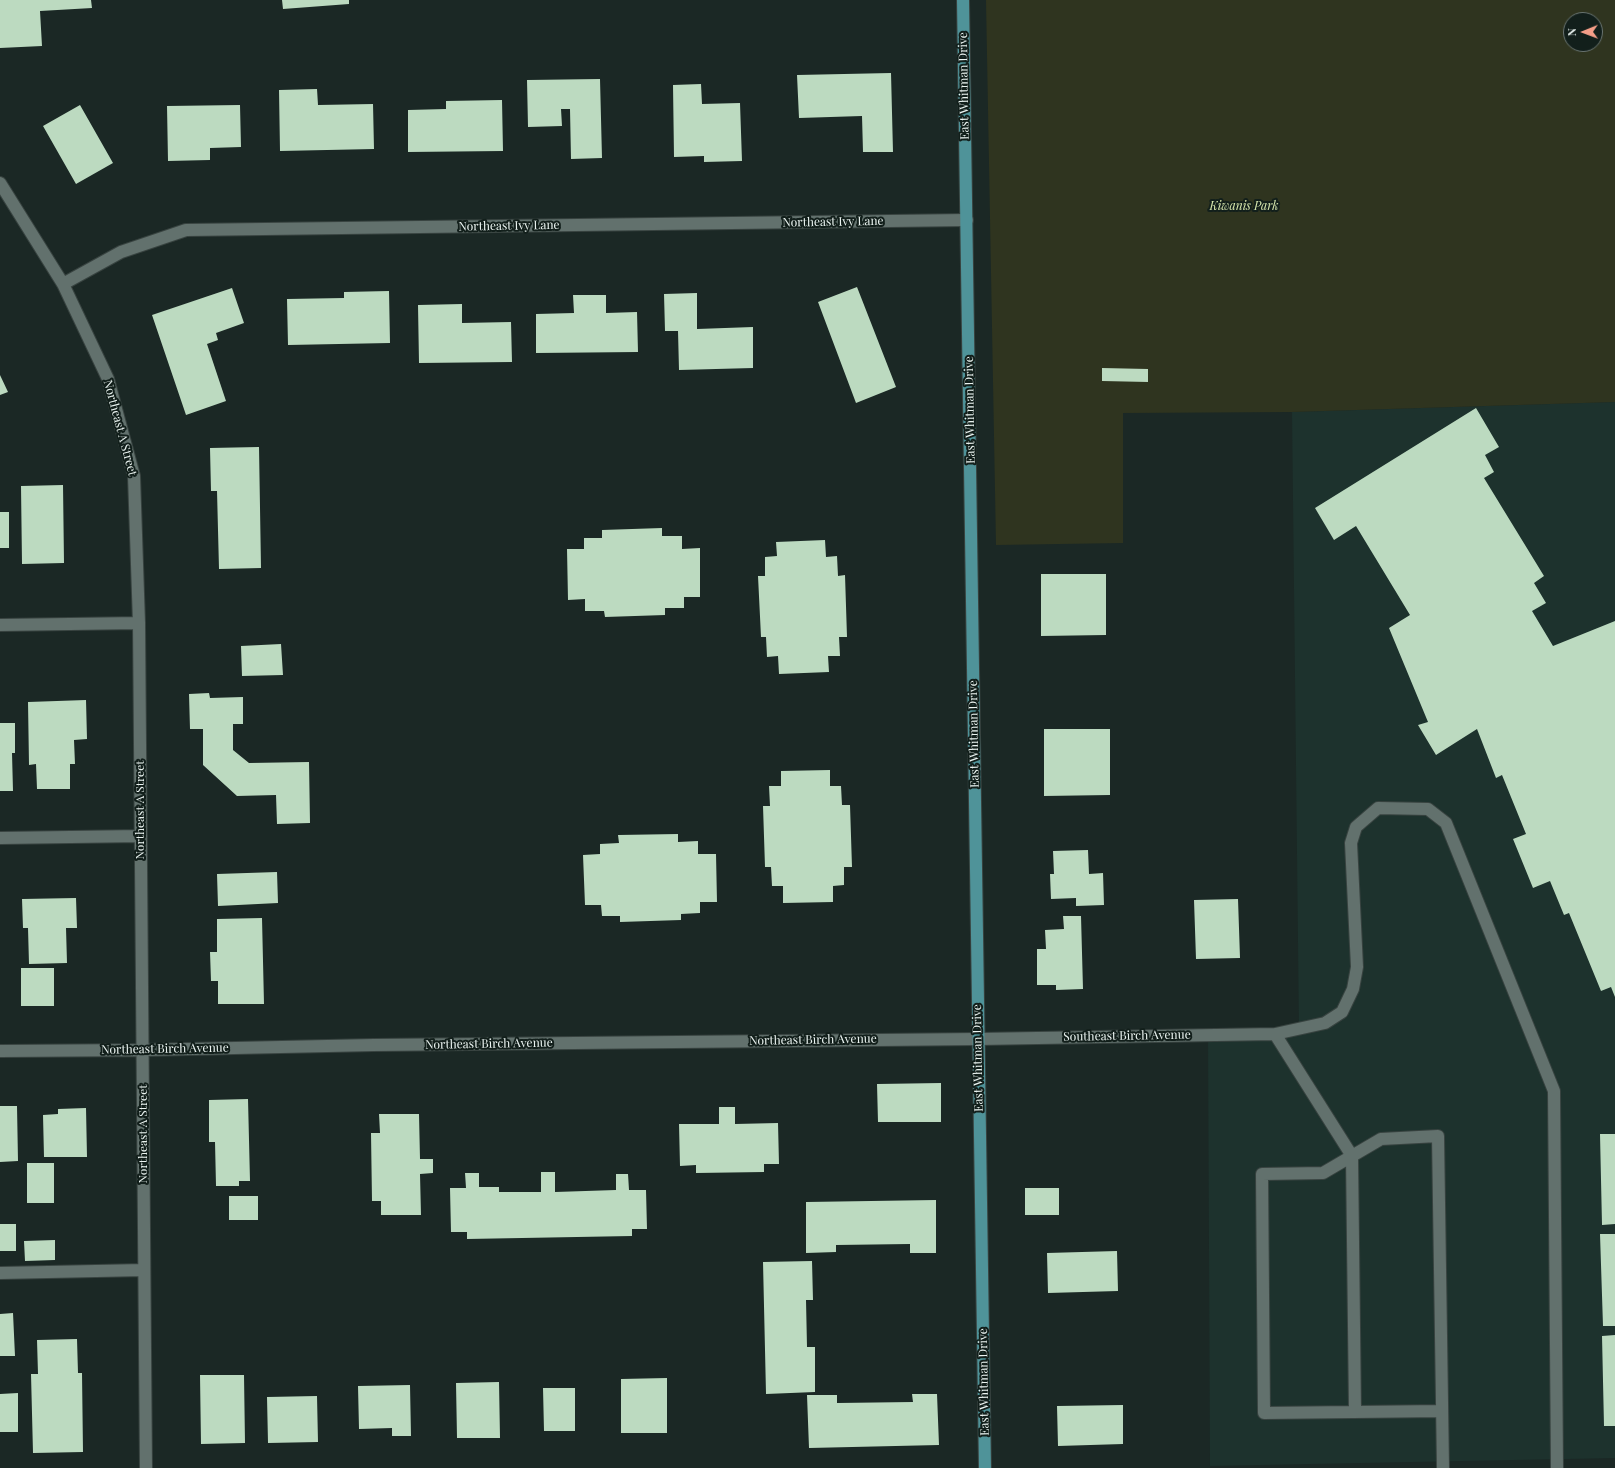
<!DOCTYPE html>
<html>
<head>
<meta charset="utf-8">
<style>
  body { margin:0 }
  #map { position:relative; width:1615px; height:1468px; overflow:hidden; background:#1b2825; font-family:"Playfair Display",serif }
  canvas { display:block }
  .north { position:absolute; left:1563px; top:12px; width:40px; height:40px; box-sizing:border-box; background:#121f1b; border:1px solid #697471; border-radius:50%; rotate:269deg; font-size:11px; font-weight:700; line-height:16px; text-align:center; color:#ebf4f1 }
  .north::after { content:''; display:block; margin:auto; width:14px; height:18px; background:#f49e88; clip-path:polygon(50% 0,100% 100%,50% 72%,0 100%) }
</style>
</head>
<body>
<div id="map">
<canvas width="1615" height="1468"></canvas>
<div class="north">N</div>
</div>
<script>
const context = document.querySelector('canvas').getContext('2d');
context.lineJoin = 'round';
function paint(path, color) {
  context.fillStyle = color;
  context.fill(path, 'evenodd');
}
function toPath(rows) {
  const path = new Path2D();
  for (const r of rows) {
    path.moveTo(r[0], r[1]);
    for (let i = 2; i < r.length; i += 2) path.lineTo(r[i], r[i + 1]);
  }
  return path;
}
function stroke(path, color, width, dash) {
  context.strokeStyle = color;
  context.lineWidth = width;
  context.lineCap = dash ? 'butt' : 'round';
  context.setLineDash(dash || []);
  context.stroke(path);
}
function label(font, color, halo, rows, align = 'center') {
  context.font = font + ' "Playfair Display",serif';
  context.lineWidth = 4;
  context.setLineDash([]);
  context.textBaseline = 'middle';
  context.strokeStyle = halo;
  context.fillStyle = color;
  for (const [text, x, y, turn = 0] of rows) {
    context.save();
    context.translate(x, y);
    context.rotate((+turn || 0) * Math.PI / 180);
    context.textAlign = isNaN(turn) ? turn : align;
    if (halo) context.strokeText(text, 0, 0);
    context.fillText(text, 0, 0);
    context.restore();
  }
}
const built = toPath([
  [1615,402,1615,1458,1210,1466,1208,1033,1299,1031,1292,412]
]);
const green = toPath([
  [986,0,1615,0,1615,402,1292,412,1123,413,1123,543,996,545],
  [1571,20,1595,20,1595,44,1571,44]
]);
const building = toPath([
  [0,0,91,0,92,8,40,11,42,46,0,48],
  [282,0,349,0,349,4,283,9],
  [891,73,893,152,863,152,862,116,799,118,797,75],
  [600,79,602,158,571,159,570,109,561,109,562,126,528,127,527,80],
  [701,84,702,104,740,103,742,161,704,162,704,156,674,157,673,85],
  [317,89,318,105,373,104,374,149,280,151,279,90],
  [502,100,503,151,408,152,408,110,446,109,446,101],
  [80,105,113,163,76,184,43,126],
  [240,105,241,147,210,148,210,160,168,161,167,106],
  [857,287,896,387,856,403,818,302],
  [232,288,244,323,216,333,218,340,207,344,226,401,186,415,152,315],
  [389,291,390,343,288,345,287,299,344,298,344,292],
  [697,293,697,329,753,327,753,368,679,370,678,331,665,331,664,294],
  [573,295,606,295,606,313,637,312,638,352,536,353,536,314,574,313],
  [462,304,462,323,511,322,512,362,419,363,418,305],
  [1102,368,1148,369,1148,382,1102,381],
  [0,375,8,392,0,395],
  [1476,408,1499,447,1485,455,1494,472,1484,478,1544,576,1534,583,1546,603,1532,611,1553,646,1615,621,1615,997,1611,987,1601,991,1569,913,1564,915,1550,881,1533,888,1513,839,1526,834,1502,775,1496,778,1477,729,1436,755,1418,725,1428,722,1389,628,1410,615,1356,526,1334,540,1315,508],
  [259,447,261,568,219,569,217,491,211,491,210,448],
  [63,485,64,563,22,564,21,486],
  [0,512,9,512,9,548,0,548],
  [662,528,662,536,682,536,682,549,700,548,700,597,684,597,684,608,665,608,665,615,605,617,604,611,585,611,585,599,568,600,567,549,584,549,584,538,602,538,602,530],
  [825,540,826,557,837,556,838,576,845,575,847,637,839,637,840,656,828,656,829,672,779,674,778,656,767,657,766,637,761,637,758,576,765,576,765,557,777,556,776,542],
  [1041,574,1106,574,1106,635,1041,636],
  [281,644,283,675,242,676,241,646],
  [209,693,210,698,243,697,243,724,233,724,233,750,249,763,309,762,310,823,277,824,276,795,237,796,203,765,203,729,190,729,189,694],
  [86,700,87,739,74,740,75,764,70,764,70,789,37,789,36,764,29,765,28,702],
  [0,723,15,723,15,753,12,753,13,791,0,791],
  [1044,729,1110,729,1110,795,1044,796],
  [830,770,830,786,841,786,842,805,850,805,852,867,844,867,844,885,833,886,833,902,783,903,783,886,772,886,771,867,765,867,763,806,770,806,769,786,781,786,781,771],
  [678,834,678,842,698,841,698,854,716,854,717,902,700,902,700,913,681,914,681,920,620,922,620,916,602,916,601,905,585,905,583,855,600,854,600,844,619,843,618,835],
  [1088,850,1089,874,1103,873,1104,905,1076,906,1076,898,1051,899,1050,874,1054,874,1053,851],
  [277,872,278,903,218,906,217,874],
  [76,898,77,928,66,928,67,963,29,964,28,928,23,928,22,899],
  [1238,899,1240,958,1196,959,1194,900],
  [1063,916,1081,916,1083,989,1056,990,1056,985,1037,985,1037,949,1046,949,1045,930,1064,929],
  [262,918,264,1004,218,1004,218,981,211,981,210,952,217,952,217,919],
  [21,968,54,968,54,1006,21,1006],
  [941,1083,941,1122,878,1122,877,1084],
  [248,1099,250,1181,239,1181,239,1186,216,1186,215,1142,209,1142,209,1100],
  [0,1106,17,1106,18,1161,0,1162],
  [719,1107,735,1107,735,1124,778,1123,779,1164,764,1164,764,1172,696,1173,696,1165,680,1166,679,1124,719,1124],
  [86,1108,87,1157,44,1157,43,1115,58,1114,58,1109],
  [379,1114,419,1114,420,1159,433,1159,433,1173,420,1174,421,1215,381,1215,381,1201,372,1201,371,1133,380,1133],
  [1600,1134,1615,1134,1615,1224,1602,1225],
  [27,1163,54,1163,54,1203,27,1203],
  [541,1172,555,1172,555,1192,616,1190,616,1174,628,1174,629,1190,646,1190,647,1229,632,1229,632,1236,467,1239,467,1232,451,1232,450,1188,466,1188,465,1173,479,1173,479,1187,499,1187,499,1192,541,1192],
  [1025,1188,1059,1188,1059,1215,1025,1215],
  [229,1196,258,1196,258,1220,229,1220],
  [936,1200,936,1253,910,1253,910,1244,836,1245,836,1252,806,1253,806,1202],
  [0,1224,16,1224,16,1251,0,1251],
  [1600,1234,1615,1234,1615,1326,1603,1326],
  [55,1240,55,1260,25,1261,24,1241],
  [1117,1251,1118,1291,1048,1293,1047,1253],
  [812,1261,813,1300,806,1300,807,1347,815,1347,815,1392,766,1394,763,1262],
  [13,1313,15,1356,0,1356,0,1314],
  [1615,1335,1615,1426,1604,1426,1602,1336],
  [77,1339,78,1373,82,1373,83,1452,33,1453,31,1374,38,1374,37,1340],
  [200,1375,244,1375,245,1443,201,1444],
  [667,1378,667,1433,621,1433,621,1379],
  [499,1382,500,1438,457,1438,456,1383],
  [410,1385,411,1436,392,1436,392,1428,359,1429,358,1386],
  [543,1388,575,1388,575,1431,544,1431],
  [18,1393,18,1432,0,1432,0,1394],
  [912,1394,937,1394,939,1445,809,1448,807,1395,837,1395,837,1403,913,1402],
  [317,1396,318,1442,268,1443,267,1397],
  [1123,1405,1123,1444,1058,1446,1057,1406]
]);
const minor = toPath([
  [0,183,63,284,108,379,134,476,139,623,146,1468],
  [63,284,121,252,186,230,967,220],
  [0,625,139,623],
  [0,838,141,836],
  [1275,1034,1352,1156,1355,1412],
  [0,1051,142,1050,374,1045,978,1039,1275,1034,1325,1023,1342,1012,1353,989,1357,967,1351,843,1356,827,1378,808,1428,809,1446,823,1554,1091,1557,1468],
  [0,1273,144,1270],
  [1442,1411,1264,1413,1262,1174,1323,1173,1381,1139,1438,1136,1443,1468]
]);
const major = toPath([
  [963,0,985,1468]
]);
const streetNames = [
  ["East Whitman Drive",964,86,-91],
  ["Northeast Ivy Lane",833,222,-1],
  ["Northeast Ivy Lane",509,226,-1],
  ["East Whitman Drive",970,410,-91],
  ["Northeast A Street",120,428,75],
  ["East Whitman Drive",974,734,-91],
  ["Northeast A Street",140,810,-90],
  ["Southeast Birch Avenue",1127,1036,-1],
  ["Northeast Birch Avenue",813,1040,-1],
  ["Northeast Birch Avenue",489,1044,-1],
  ["Northeast Birch Avenue",165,1049,-1],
  ["East Whitman Drive",978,1058,-91],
  ["Northeast A Street",143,1134,-90],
  ["East Whitman Drive",984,1382,-91]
];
const parkNames = [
  ["Kiwanis Park",1244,206]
];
paint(built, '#1d322d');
paint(green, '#2f341f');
paint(building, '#bcdac0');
stroke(minor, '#384340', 14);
stroke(major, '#384340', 14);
stroke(minor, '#62716d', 12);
stroke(major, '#4f9399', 12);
label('12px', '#ebf4f1', '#121f1b', streetNames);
label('italic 12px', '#d8e8ae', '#121f1b', parkNames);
</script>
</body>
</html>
